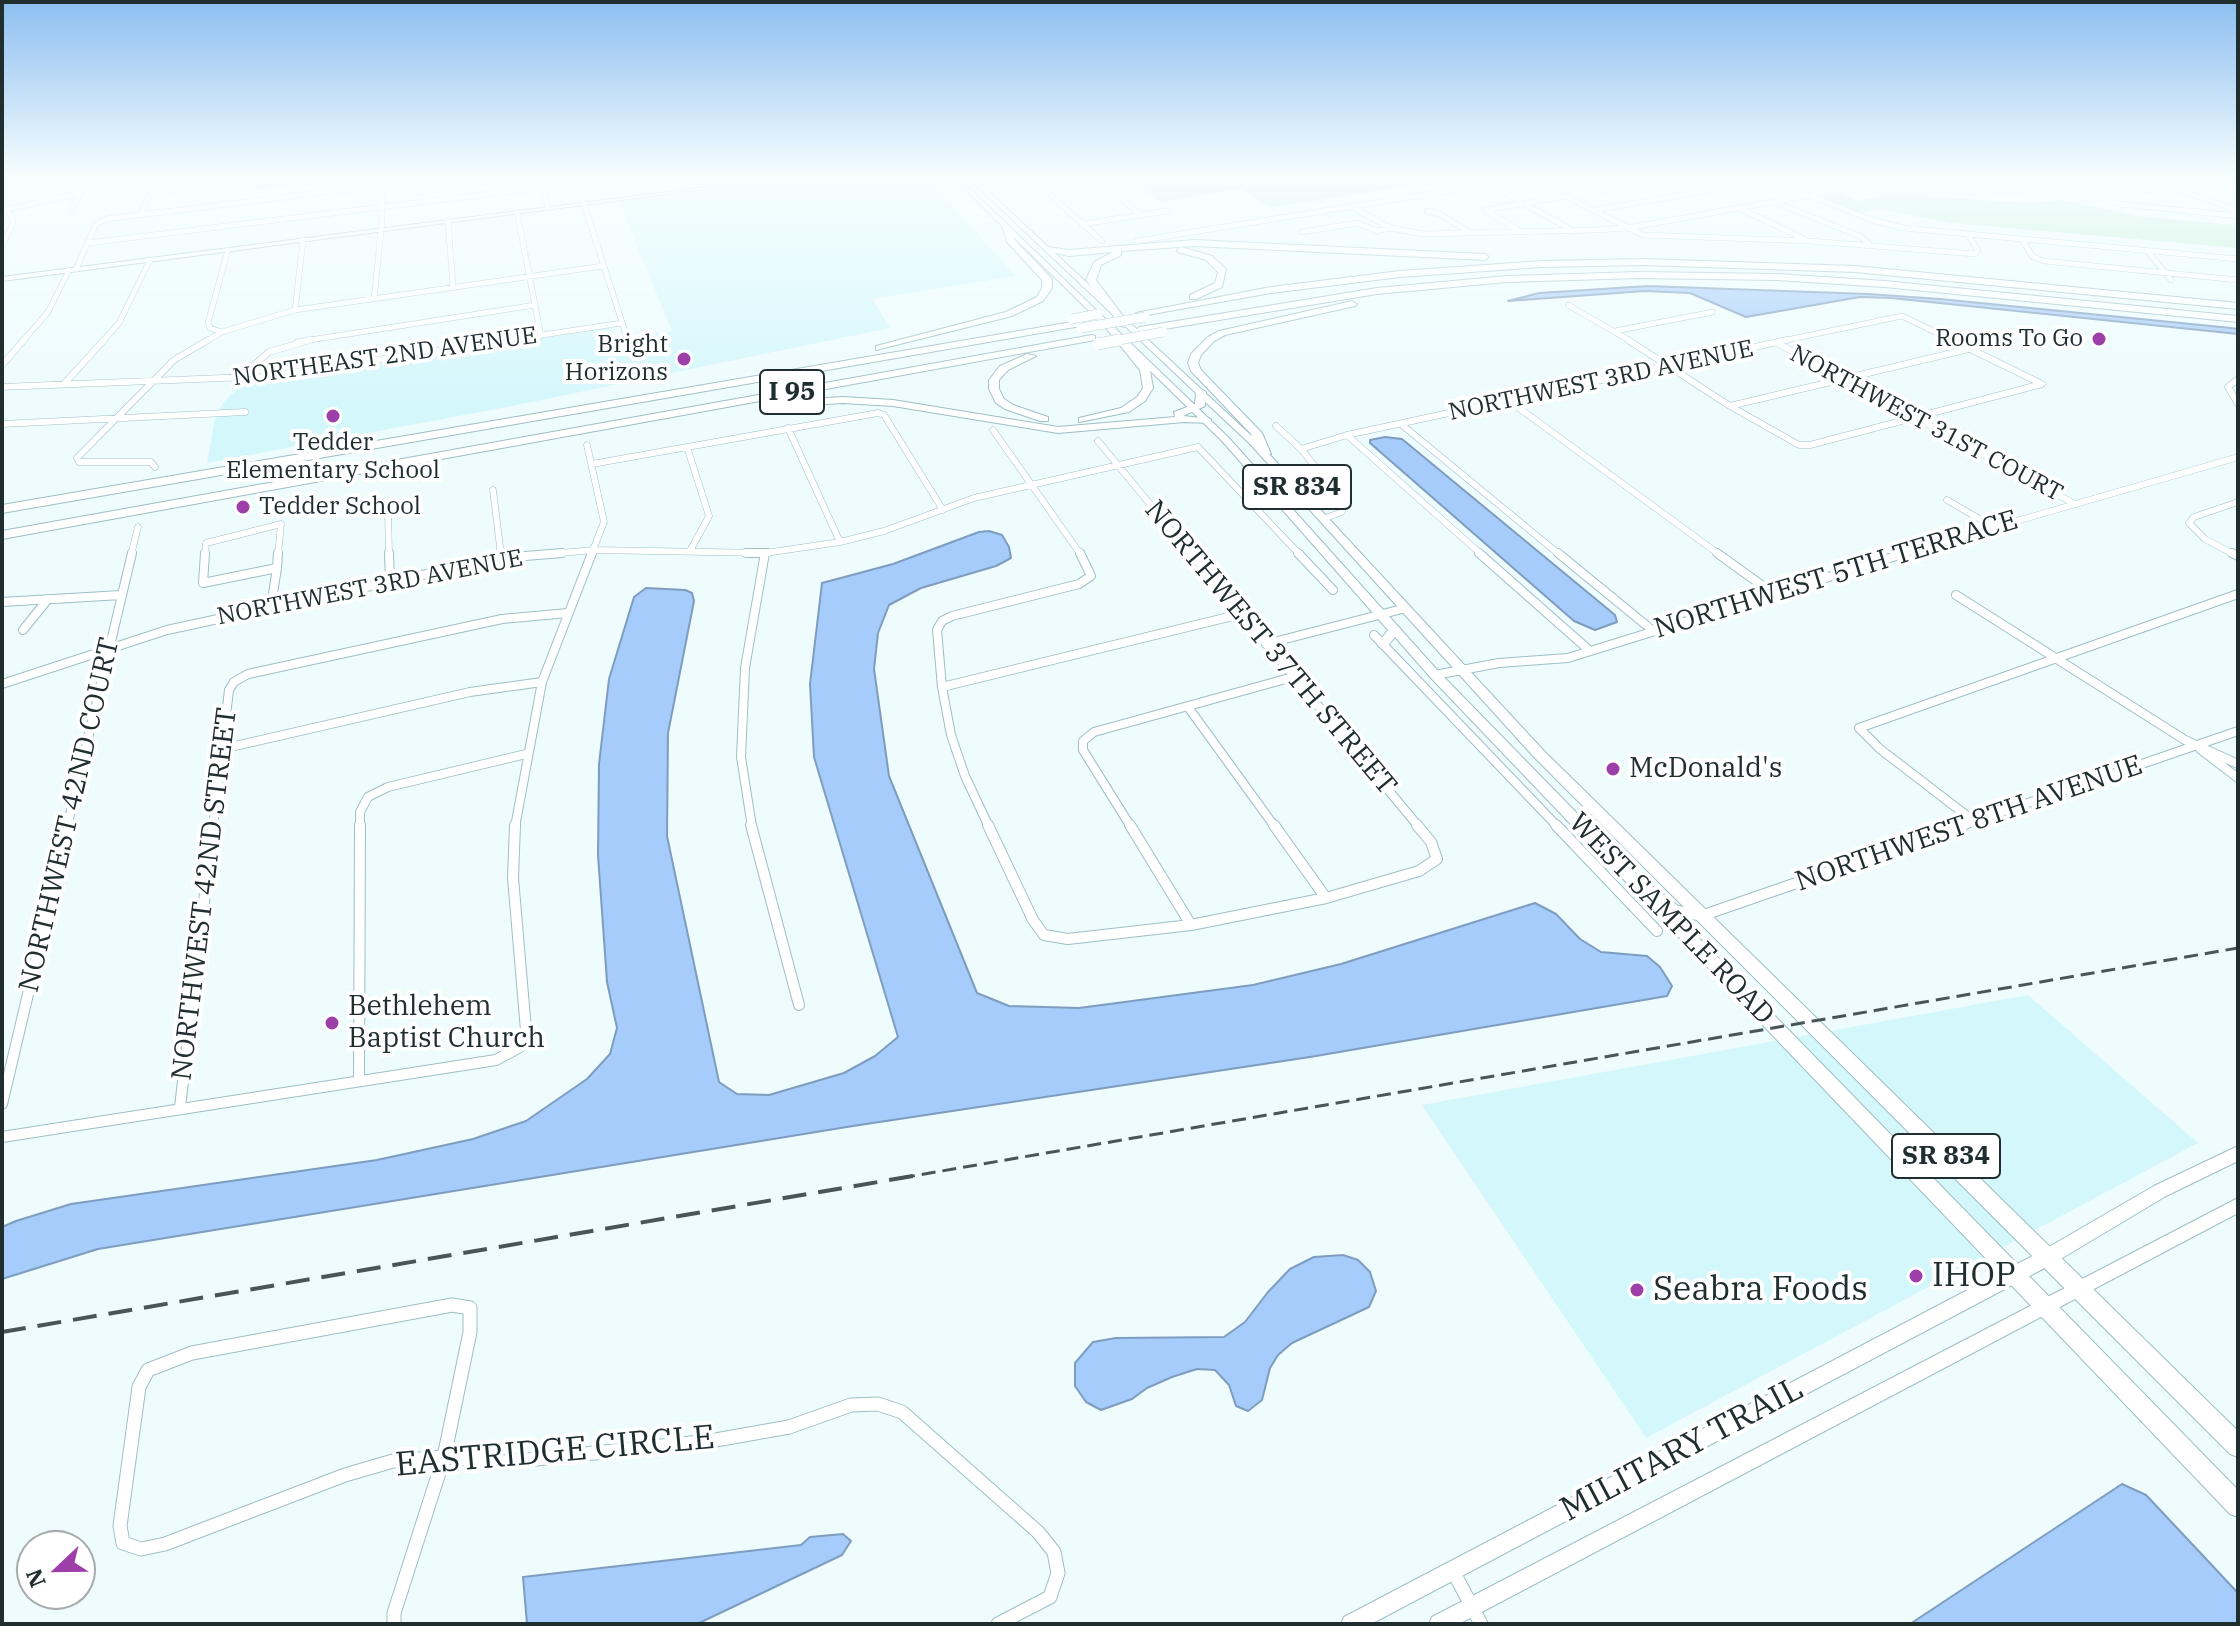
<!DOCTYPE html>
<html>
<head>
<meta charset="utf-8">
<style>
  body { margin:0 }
  #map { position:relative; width:2240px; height:1626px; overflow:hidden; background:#eefcfe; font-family:"IBM Plex Serif",serif }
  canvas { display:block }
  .frame { position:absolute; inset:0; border:4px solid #202e2f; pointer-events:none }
  .north { position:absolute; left:16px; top:1530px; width:80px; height:80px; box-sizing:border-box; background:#fff; border:2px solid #a6abac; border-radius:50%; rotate:248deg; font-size:22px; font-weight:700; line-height:32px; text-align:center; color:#202e2f }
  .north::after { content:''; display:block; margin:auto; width:28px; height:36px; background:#9d3fa8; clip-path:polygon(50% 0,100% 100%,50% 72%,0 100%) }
</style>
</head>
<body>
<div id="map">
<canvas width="2240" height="1626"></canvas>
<div class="frame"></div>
<div class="north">N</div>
</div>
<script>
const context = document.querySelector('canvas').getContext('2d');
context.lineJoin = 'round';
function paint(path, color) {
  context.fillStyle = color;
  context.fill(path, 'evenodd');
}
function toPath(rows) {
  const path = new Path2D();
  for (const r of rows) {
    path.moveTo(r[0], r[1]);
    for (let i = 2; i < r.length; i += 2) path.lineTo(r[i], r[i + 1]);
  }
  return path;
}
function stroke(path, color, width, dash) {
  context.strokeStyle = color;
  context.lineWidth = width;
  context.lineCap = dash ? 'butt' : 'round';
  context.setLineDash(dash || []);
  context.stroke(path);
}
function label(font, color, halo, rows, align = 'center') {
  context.font = font + ' "IBM Plex Serif",serif';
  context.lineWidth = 8;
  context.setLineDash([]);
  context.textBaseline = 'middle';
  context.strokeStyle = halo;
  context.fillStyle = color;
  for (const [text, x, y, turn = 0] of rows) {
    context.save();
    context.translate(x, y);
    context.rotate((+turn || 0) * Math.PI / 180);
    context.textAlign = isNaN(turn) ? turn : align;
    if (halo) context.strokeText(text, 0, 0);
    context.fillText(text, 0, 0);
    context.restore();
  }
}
const built = toPath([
  [828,176,926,176,1016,276,872,299,890,328,507,407,207,463,215,419,223,403,245,381,284,379,611,327,617,340,672,331,619,202],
  [2028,995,2198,1143,1646,1438,1422,1105]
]);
const green = toPath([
  [258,176,346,176,346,179,255,190],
  [1127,176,1463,176,1465,177,1269,208,1241,189,1160,202],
  [1841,194,1857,201,1895,194,2028,203,2061,200,2144,217,2238,225,2238,248,1951,223,1879,209,1859,213,1823,198]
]);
const water = toPath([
  [1648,286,1868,294,1940,299,2231,328,2238,329,2238,334,1891,298,1860,297,1746,317,1690,293,1645,291,1508,301,1539,293,1648,286],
  [1385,437,1402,439,1615,615,1617,622,1595,630,1574,621,1370,443,1370,440,1385,437],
  [989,531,1002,535,1009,547,1011,558,996,566,921,588,889,605,878,633,874,669,889,776,977,993,1009,1006,1079,1008,1253,985,1341,964,1535,903,1556,914,1580,939,1601,952,1647,956,1660,967,1672,986,1667,996,1310,1057,853,1126,98,1249,2,1279,2,1227,16,1221,71,1204,377,1160,473,1139,526,1121,587,1079,610,1054,617,1028,607,982,598,855,599,764,609,679,634,597,646,588,685,590,692,593,694,601,668,733,667,836,719,1082,737,1094,769,1095,844,1073,875,1056,898,1037,814,757,810,684,822,583,893,564,979,532,989,531],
  [1343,1255,1358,1260,1370,1272,1376,1291,1369,1307,1292,1343,1278,1355,1270,1368,1262,1400,1248,1411,1236,1406,1229,1385,1215,1370,1197,1369,1172,1377,1147,1388,1132,1399,1101,1410,1086,1402,1075,1386,1075,1363,1093,1342,1116,1338,1224,1337,1245,1322,1268,1292,1290,1269,1314,1257,1343,1255],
  [2122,1484,2146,1495,2238,1593,2238,1624,1910,1624,2122,1484],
  [843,1534,851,1541,842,1555,697,1624,527,1624,523,1577,801,1545,810,1537,843,1534]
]);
const streetFar4 = toPath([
  [541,176,548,208],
  [1029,176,1102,241],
  [1093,176,1141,215],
  [1473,176,1570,229],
  [1758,176,1875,221,1904,228,2238,259],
  [1816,176,1846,188],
  [1863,176,1883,183],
  [1910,176,1929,183],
  [1958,176,1988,187],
  [2,180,40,176],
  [2094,180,2147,190,2228,176],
  [2199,182,2238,194],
  [2060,186,2120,204,2238,216],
  [2172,188,2231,208,2236,215],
  [151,193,251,180],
  [1565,196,1643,235,1810,241,1975,254,1978,251,1969,236],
  [1774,202,1860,236,1870,245],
  [584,204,628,341],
  [1352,207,1390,228,1423,234,1595,230,1628,228,1866,185,1909,184,2014,191,2105,176],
  [1739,208,1804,239],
  [72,209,87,181],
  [5,210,81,193],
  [1485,210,1683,176],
  [1485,210,1520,231],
  [1595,210,1769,180],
  [1427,211,1440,214,1470,233],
  [517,212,541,336],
  [141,214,158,176],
  [448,221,453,287],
  [1082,224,1168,211],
  [1302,232,1357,223,1377,231,1390,228],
  [2022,240,2033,257,2044,261,2238,280],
  [1137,241,1541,176],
  [88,243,635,176],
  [2,246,13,223,12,217,3,208],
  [2148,252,2171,280],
  [76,269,96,224,106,219,458,176],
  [374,299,382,221,381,176],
  [1568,305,1632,342],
  [295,310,303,240],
  [1615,331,1713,312],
  [222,332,295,310,603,266],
  [22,342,48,312,69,270],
  [102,342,119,323,150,260],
  [205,342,222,332,210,328,208,323,228,250],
  [297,342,535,305],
  [495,342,622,323],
  [1777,342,1902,316,1956,342]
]);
const streetFar3 = toPath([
  [1628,340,1730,406,1799,445,1810,445,2042,384],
  [1952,340,2042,384],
  [1777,343,2075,504],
  [2,365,24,340],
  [239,378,269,352,310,340],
  [2238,379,2228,387,2238,404],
  [64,384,104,340],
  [2,387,272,376,509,340],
  [1508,400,1720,555],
  [1730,406,1973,348],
  [2,424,245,412],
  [1401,424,1560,555],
  [1276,426,1301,449,1343,501,1342,512,1326,518],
  [788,428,840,542],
  [993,430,1081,555],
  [1347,435,1482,555],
  [1098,441,1192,555],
  [587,445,604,522,591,555],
  [687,447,709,516,690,551],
  [1301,449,1347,435,1787,340],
  [592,464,878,413,884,415,943,510],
  [155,467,151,462,79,462,77,458,174,360,208,340],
  [493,490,501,555],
  [1947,500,1995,528],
  [388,513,389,555],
  [131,555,138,527],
  [205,555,206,543,281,524,278,555],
  [539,555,593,550,765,553,840,542,884,531,974,498,1198,447,1300,555],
  [1899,555,2235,458],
  [2235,555,2205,539,2189,523,2194,517,2238,502]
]);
const streetFar2 = toPath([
  [205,553,203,583,277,568],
  [389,553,390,580],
  [500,553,501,558],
  [746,553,767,553],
  [1191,553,1419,827],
  [1298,553,1333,590],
  [1479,553,1590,651],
  [1558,553,1652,630],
  [1717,553,1774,594],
  [2232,553,2238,556],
  [277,568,278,553],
  [1956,595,2185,740,2238,764],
  [2,602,121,595],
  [271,606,277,568],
  [23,630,48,599],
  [1374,635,1558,827],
  [1266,644,1406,608],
  [1435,675,1499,663,1568,658,1906,553],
  [2,684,167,630,501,558,562,553],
  [942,687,1241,614],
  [1188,707,1275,827],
  [222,749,470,692,542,682],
  [2200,749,2238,778],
  [1975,822,1880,749,1859,728,2238,594],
  [67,827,132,553],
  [213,827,229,690,234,682,248,674,502,619,568,613],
  [360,827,360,812,368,797,388,787,526,754],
  [515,827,542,682,592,553],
  [752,827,741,757,745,668,765,553],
  [989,827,965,776,951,735,942,687,937,630,942,621,952,616,1079,584,1091,576,1080,553],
  [1131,827,1083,750,1083,741,1094,732,1293,677],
  [1958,827,2238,731]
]);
const streetFar1 = toPath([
  [751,825,799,1005],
  [988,825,1033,920,1044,935,1068,939,1191,925,1326,898,1419,871,1437,859,1431,842,1417,825],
  [1130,825,1191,925],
  [1274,825,1326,898],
  [1556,825,1657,931],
  [1652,892,1675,910,1701,916,1964,825],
  [359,1079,360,825],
  [2,1104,68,825],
  [180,1107,213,825],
  [2,1137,496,1060,520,1047,526,1030,513,878,515,825]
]);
const street = toPath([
  [452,1305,470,1308,470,1332,444,1457,393,1461,345,1475,165,1544,141,1549,123,1543,120,1526,139,1387,148,1370,192,1353,452,1305],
  [444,1457,507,1462,710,1441,789,1427,851,1405,878,1404,902,1412,1038,1532,1054,1552,1058,1573,1050,1597,998,1624],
  [1453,1571,1481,1624],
  [394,1624,394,1613,444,1457]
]);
const secondary = toPath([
  [792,176,805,176,2,281,2,277,792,176],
  [2238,1146,2238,1161,2166,1196,2054,1263,1371,1624,1341,1624,1344,1617,2042,1251,2154,1186,2238,1146],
  [2238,1198,2238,1213,1459,1624,1429,1624,1432,1617,2238,1198]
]);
const primary = toPath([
  [951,176,957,176,1228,437,1439,672,2238,1490,2238,1517,2230,1514,1431,678,1395,637,1387,647,1379,647,1377,644,1388,630,1222,441,951,176],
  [966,176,972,176,1256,440,1544,751,2238,1431,2238,1457,2230,1454,1534,757,1250,444,966,176]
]);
const highway = toPath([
  [1002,225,1008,225,1014,239,1052,279,1052,288,1043,301,1012,316,876,350,876,346,1006,312,1037,297,1042,288,1042,280,1007,242,1002,225],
  [1194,240,1485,254,1489,257,1485,260,1194,246,1121,251,1121,255,1101,265,1096,280,1129,324,1124,327,1121,326,1086,280,1094,262,1113,252,1069,256,1044,250,1048,247,1069,250,1194,240],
  [1181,247,1212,256,1226,269,1222,287,1196,299,1190,299,1190,295,1215,283,1218,272,1206,260,1178,252,1177,250,1181,247],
  [1643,259,1855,266,2238,303,2238,309,1855,272,1643,265,1542,267,1400,277,1271,293,1141,316,1136,313,1271,287,1400,271,1542,261,1643,259],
  [1639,272,1777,274,1885,281,2238,316,2238,322,1885,287,1777,280,1639,278,1507,282,1377,294,1140,333,1135,330,1140,327,1377,288,1507,276,1639,272],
  [1352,301,1357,304,1355,306,1225,335,1214,341,1201,355,1198,363,1201,370,1262,433,1271,454,1261,456,1251,434,1191,371,1188,363,1191,354,1208,337,1219,331,1352,301],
  [1095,318,1098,319,1098,323,2,513,2,505,1095,318],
  [1110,324,1113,325,1150,370,1153,388,1145,401,1129,412,1079,422,1079,418,1121,408,1137,397,1143,388,1140,370,1105,327,1110,324],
  [1092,335,1095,336,1095,340,2,539,2,531,1092,335],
  [1027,354,1036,356,1008,370,999,380,999,389,1004,399,1013,405,1048,417,1048,421,1040,421,1005,409,996,403,989,389,989,380,1000,366,1027,354],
  [1201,389,1206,392,1205,406,1183,416,1211,419,1211,423,1184,422,1058,433,893,406,843,403,778,407,773,404,778,401,843,397,893,400,1058,427,1175,417,1174,412,1195,404,1196,392,1201,389]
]);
const railFar1 = toPath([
  [901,1178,2238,948]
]);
const rail = toPath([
  [2,1332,913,1176]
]);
const highwayBridgeFar1 = toPath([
  [1072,319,1098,314],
  [1081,328,1145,317],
  [1108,342,1163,332]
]);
const highwayBridge = toPath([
  [1098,344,1119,340]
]);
const markers = [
  [2099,339,8,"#9d3fa8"],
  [684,359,8,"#9d3fa8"],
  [333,416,8,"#9d3fa8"],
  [243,507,8,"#9d3fa8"],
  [1613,769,8,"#9d3fa8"],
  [332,1023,8,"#9d3fa8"],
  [1916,1276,8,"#9d3fa8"],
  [1637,1290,8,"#9d3fa8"]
];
const farPoinames = [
  ["Rooms To Go",2083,339],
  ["Bright",668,345],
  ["Horizons",668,373],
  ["Tedder",333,443,"center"],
  ["Elementary School",333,471,"center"],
  ["Tedder School",259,507,"left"]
];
const farStreetnames = [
  ["NORTHEAST 2ND AVENUE",385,357,-8],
  ["NORTHWEST 3RD AVENUE",1601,381,-12],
  ["NORTHWEST 31ST COURT",1926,424,28],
  ["NORTHWEST 3RD AVENUE",370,588,-11]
];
const shields = [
  [792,392,64],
  [1297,487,108],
  [1946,1156,108]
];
const shieldNames = [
  ["I 95",792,392],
  ["SR 834",1297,487],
  ["SR 834",1946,1156]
];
const streetNames = [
  ["NORTHWEST 5TH TERRACE",1836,575,-17],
  ["NORTHWEST 37TH STREET",1270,648,50],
  ["NORTHWEST 42ND COURT",70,815,-77],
  ["NORTHWEST 8TH AVENUE",1969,824,-19],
  ["NORTHWEST 42ND STREET",205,894,-83],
  ["WEST SAMPLE ROAD",1671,919,46]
];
const poiNames = [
  ["McDonald's",1629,769],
  ["Bethlehem",348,1007],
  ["Baptist Church",348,1039]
];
const nearPoinames = [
  ["IHOP",1932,1276],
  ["Seabra Foods",1653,1290]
];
const nearStreetnames = [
  ["MILITARY TRAIL",1682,1450,-28],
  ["EASTRIDGE CIRCLE",555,1452,-5]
];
paint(built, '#d4f7fc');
paint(green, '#bcecd1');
paint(water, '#a6ccfb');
stroke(water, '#7e9dbe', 2);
stroke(streetFar4, '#9ebfc4', 6);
stroke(streetFar3, '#9ebfc4', 7);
stroke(streetFar2, '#9ebfc4', 10);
stroke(streetFar1, '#9ebfc4', 12);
stroke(street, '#9ebfc4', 15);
stroke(secondary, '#9ebfc4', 2);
stroke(primary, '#9ebfc4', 2);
stroke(highway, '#9ebfc4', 2);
stroke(streetFar4, '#fff', 5);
stroke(streetFar3, '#fff', 6);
stroke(streetFar2, '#fff', 8);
stroke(streetFar1, '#fff', 10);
stroke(street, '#fff', 13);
paint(secondary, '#fff');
paint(primary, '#fff');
paint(highway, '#fff');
stroke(railFar1, '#485657', 3, [14, 7]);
stroke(rail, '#485657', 4, [24, 12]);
stroke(highwayBridgeFar1, '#9ebfc4', 10, []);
stroke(highwayBridge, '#9ebfc4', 12, []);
stroke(highwayBridgeFar1, '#fff', 9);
stroke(highwayBridge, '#fff', 11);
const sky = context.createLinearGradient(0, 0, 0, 403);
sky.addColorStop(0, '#8dbef0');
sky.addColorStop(0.44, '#f7feff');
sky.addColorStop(1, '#f7feff00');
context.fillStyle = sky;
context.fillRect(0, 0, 2240, 403);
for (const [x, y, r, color] of markers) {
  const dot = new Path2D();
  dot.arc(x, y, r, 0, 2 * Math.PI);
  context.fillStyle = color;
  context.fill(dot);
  stroke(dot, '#fff', 3);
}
label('24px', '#202e2f', '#fff', farPoinames, 'right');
label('24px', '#202e2f', '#fff', farStreetnames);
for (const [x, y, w] of shields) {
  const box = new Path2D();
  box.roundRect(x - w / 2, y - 22, w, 44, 6);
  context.fillStyle = '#fff';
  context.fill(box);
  stroke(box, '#202e2f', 2);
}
label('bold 26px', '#202e2f', null, shieldNames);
label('28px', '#202e2f', '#fff', streetNames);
label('28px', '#202e2f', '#fff', poiNames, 'left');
label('34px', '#202e2f', '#fff', nearPoinames, 'left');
label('34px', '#202e2f', '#fff', nearStreetnames);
</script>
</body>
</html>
